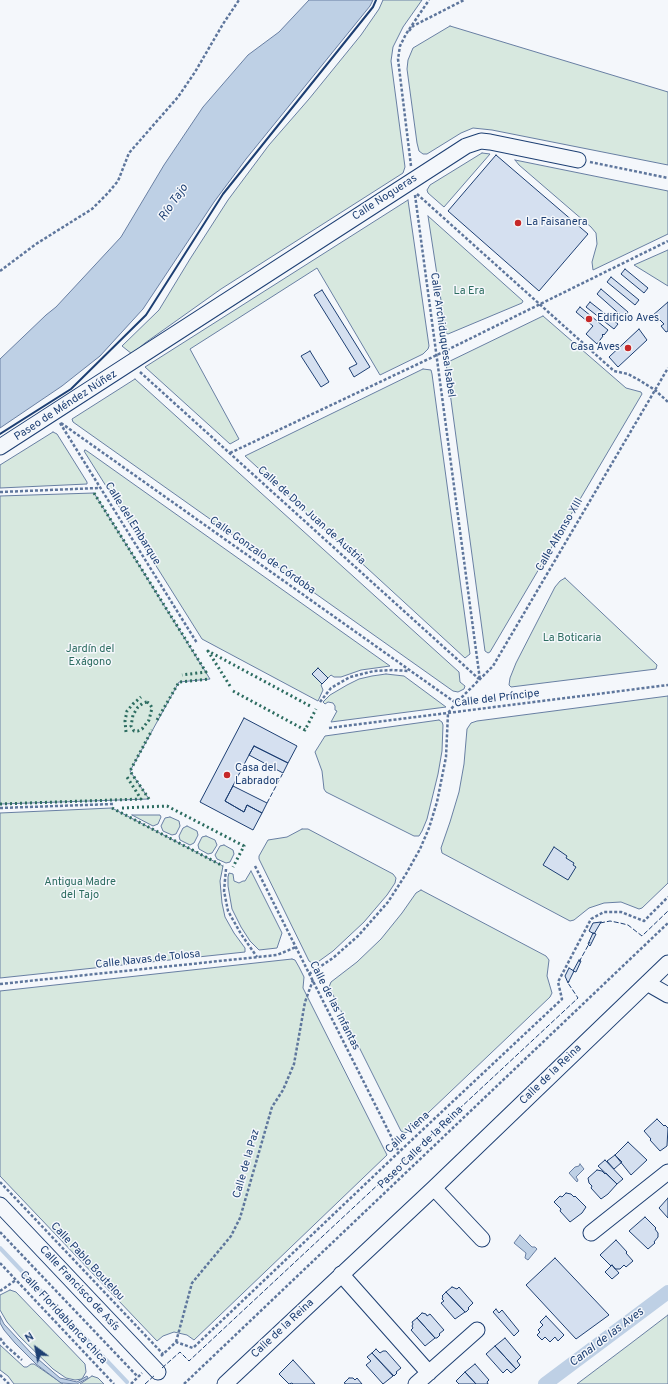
<!DOCTYPE html>
<html>
<head>
<meta charset="utf-8">
<style>
  body { margin:0 }
  #map { position:relative; width:668px; height:1384px; overflow:hidden; background:#f4f7fb; font-family:Overpass,sans-serif }
  canvas { display:block }
  .north { position:absolute; left:16px; top:1328px; width:40px; height:40px; -webkit-text-stroke:3px #f4f7fb; paint-order:stroke; rotate:328deg; font-size:11px; font-weight:700; line-height:16px; text-align:center; color:#1d3f73 }
  .north::after { content:''; display:block; margin:auto; width:14px; height:18px; background:#1d3f73; clip-path:polygon(50% 0,100% 100%,50% 72%,0 100%) }
</style>
</head>
<body>
<div id="map">
<canvas width="668" height="1384"></canvas>
<div class="north">N</div>
</div>
<script>
const context = document.querySelector('canvas').getContext('2d');
context.lineJoin = 'round';
function paint(path, color) {
  context.fillStyle = color;
  context.fill(path, 'evenodd');
}
function toPath(rows) {
  const path = new Path2D();
  for (const r of rows) {
    path.moveTo(r[0], r[1]);
    for (let i = 2; i < r.length; i += 2) path.lineTo(r[i], r[i + 1]);
  }
  return path;
}
function stroke(path, color, width, dash) {
  context.strokeStyle = color;
  context.lineWidth = width;
  context.lineCap = dash ? 'butt' : 'round';
  context.setLineDash(dash || []);
  context.stroke(path);
}
function label(font, color, halo, rows, align = 'center') {
  context.font = font + ' Overpass,sans-serif';
  context.lineWidth = 3;
  context.setLineDash([]);
  context.textBaseline = 'middle';
  context.strokeStyle = halo;
  context.fillStyle = color;
  for (const [text, x, y, turn = 0] of rows) {
    context.save();
    context.translate(x, y);
    context.rotate((+turn || 0) * Math.PI / 180);
    context.textAlign = isNaN(turn) ? turn : align;
    if (halo) context.strokeText(text, 0, 0);
    context.fillText(text, 0, 0);
    context.restore();
  }
}
const green = toPath([
  [383,0,422,0,403,27,393,47,391,61,405,167,403,173,221,289,145,343,132,354,122,346,159,310,190,259,228,200,269,145,309,99,361,35,379,9,383,0],
  [450,26,668,92,668,165,492,130,473,128,461,133,427,154,423,154,419,151,417,143,407,69,408,60,413,48,450,26],
  [482,153,490,154,444,207,428,193,427,190,430,185,482,153],
  [515,160,668,191,668,234,593,270,592,262,597,244,596,233,591,227,519,165,515,160],
  [408,200,429,346,428,349,423,354,380,375,317,268,190,349,239,439,230,444,145,367,408,200],
  [428,216,523,301,522,303,448,334,446,333,428,216],
  [668,250,668,286,634,265,668,250],
  [543,316,626,388,641,392,642,394,490,652,488,653,485,651,446,363,543,316],
  [423,369,431,370,432,374,470,654,465,658,245,456,423,369],
  [135,379,459,672,460,682,465,686,464,689,458,692,453,691,73,422,72,419,135,379],
  [53,432,57,434,87,482,87,484,0,488,0,465,53,432],
  [85,450,87,451,390,666,361,670,341,677,334,677,331,675,321,685,323,690,318,701,202,639,84,451,85,450],
  [94,493,210,679,179,682,130,771,149,799,0,804,0,496,94,493],
  [565,578,657,665,656,669,511,687,509,685,510,678,516,663,555,587,560,581,565,578],
  [386,674,404,676,446,707,331,722,337,711,335,710,335,706,333,703,328,702,325,704,323,702,330,695,347,685,359,679,372,676,386,674],
  [668,696,668,883,642,908,639,909,621,902,604,903,589,908,574,920,570,921,442,853,441,848,450,822,459,792,464,764,467,729,471,723,477,721,668,696],
  [439,720,442,722,443,725,442,751,438,774,427,819,422,831,419,836,414,836,326,792,324,789,322,771,315,752,325,736,439,720],
  [112,808,223,866,220,881,222,903,225,917,234,933,245,948,245,952,0,978,0,813,112,808],
  [132,815,160,815,161,817,158,824,153,826,132,815],
  [170,817,179,821,180,826,176,834,172,835,163,831,161,826,165,818,170,817],
  [187,826,197,831,198,835,194,843,190,845,180,840,179,836,183,828,187,826],
  [302,829,308,829,393,874,396,878,395,883,387,895,364,922,333,951,315,964,312,963,309,961,259,859,259,856,268,840,287,837,302,829],
  [206,836,215,840,217,845,212,853,208,854,199,849,198,845,202,837,206,836],
  [224,845,233,850,234,854,230,862,226,863,217,859,215,855,220,846,224,845],
  [251,871,282,933,277,948,259,950,250,941,241,927,232,909,228,886,228,877,229,873,233,874,234,881,239,883,243,881,245,881,251,871],
  [421,890,546,956,549,960,547,976,552,993,550,997,409,1131,405,1133,401,1131,329,987,331,982,357,962,381,939,402,913,416,893,421,890],
  [292,959,295,960,299,967,304,977,303,988,387,1155,194,1340,187,1335,174,1332,163,1336,157,1341,0,1176,0,991,292,959],
  [10,1290,16,1292,85,1364,86,1372,82,1379,75,1380,66,1378,53,1369,20,1337,7,1322,0,1310,0,1295,10,1290],
  [668,1315,668,1384,577,1384,630,1344,668,1315],
  [0,1345,24,1367,27,1367,31,1364,34,1364,63,1384,14,1384,8,1376,0,1370,0,1345],
  [92,1376,98,1378,104,1384,80,1384,92,1376]
]);
const water = toPath([
  [309,0,373,0,370,6,246,159,214,202,143,309,100,356,62,386,0,428,0,359,46,315,56,307,121,237,164,165,203,107,248,55,279,32,309,0],
  [580,1164,584,1169,576,1177,578,1180,577,1182,569,1173,575,1167,579,1166,580,1164],
  [520,1235,532,1247,535,1247,537,1249,528,1260,525,1258,526,1253,514,1243,520,1235],
  [0,1316,4,1324,31,1353,60,1378,77,1382,87,1376,88,1378,77,1384,61,1383,36,1364,15,1343,4,1330,0,1323,0,1316]
]);
const stream = toPath([
  [0,1248,127,1382]
]);
const canal = toPath([
  [545,1384,668,1292]
]);
const building = toPath([
  [496,155,588,234,539,291,448,211,496,155],
  [625,269,648,288,644,293,621,274,625,269],
  [611,277,639,300,635,305,607,282,611,277],
  [601,289,628,312,624,318,597,294,601,289],
  [322,290,370,367,354,377,349,368,357,364,314,295,322,290],
  [590,302,618,324,614,329,586,307,590,302],
  [668,302,668,331,666,332,661,326,664,324,660,320,657,322,652,316,668,302],
  [580,307,608,330,604,335,603,334,602,335,603,336,597,344,586,334,593,326,576,312,580,307],
  [639,329,647,340,618,367,609,357,639,329],
  [310,351,329,382,321,387,301,356,310,351],
  [318,668,328,678,322,684,312,674,318,668],
  [244,718,297,746,288,763,254,746,249,755,225,801,244,812,247,805,262,813,253,830,200,802,244,718],
  [254,746,288,763,283,773,249,755,254,746],
  [233,786,267,803,262,813,247,805,244,812,225,801,233,786],
  [554,847,567,856,566,858,574,863,573,865,576,867,568,880,543,865,554,847],
  [601,922,594,934,589,931,593,923,601,922],
  [593,933,596,934,590,946,588,944,593,933],
  [579,960,581,961,576,972,573,971,579,960],
  [569,968,574,971,568,983,565,976,569,968],
  [657,1119,664,1126,665,1125,668,1128,667,1146,660,1151,650,1140,651,1139,644,1131,657,1119],
  [628,1142,647,1160,631,1175,615,1155,628,1142],
  [615,1155,622,1162,614,1169,607,1161,615,1155],
  [605,1160,623,1179,617,1184,598,1166,605,1160],
  [597,1170,602,1171,605,1174,606,1173,617,1184,608,1194,601,1199,591,1188,592,1186,589,1183,588,1178,597,1170],
  [566,1193,571,1194,574,1197,575,1196,586,1207,582,1213,570,1222,560,1211,561,1209,554,1202,560,1196,562,1197,566,1193],
  [668,1198,668,1218,659,1208,668,1198],
  [645,1217,656,1228,655,1229,658,1233,658,1237,654,1242,655,1243,648,1249,629,1231,645,1217],
  [616,1240,627,1252,626,1253,633,1261,626,1267,624,1265,620,1269,615,1269,612,1265,611,1266,600,1255,616,1240],
  [555,1258,609,1315,576,1339,526,1285,555,1258],
  [612,1265,619,1273,612,1279,605,1272,612,1265],
  [452,1287,457,1289,459,1287,473,1303,468,1308,469,1309,466,1312,465,1312,446,1292,452,1287],
  [446,1292,465,1312,455,1319,441,1303,444,1301,442,1299,443,1297,442,1296,446,1292],
  [496,1309,499,1313,502,1310,519,1331,514,1336,493,1312,496,1309],
  [422,1313,426,1314,427,1316,430,1314,444,1330,439,1334,440,1335,437,1338,435,1338,417,1318,422,1313],
  [546,1316,564,1335,558,1341,555,1337,550,1342,545,1337,542,1340,537,1335,540,1332,538,1330,543,1325,540,1322,546,1316],
  [417,1318,435,1338,425,1346,411,1330,413,1328,412,1326,413,1324,412,1322,417,1318],
  [505,1338,521,1357,517,1361,520,1365,516,1369,495,1346,505,1338],
  [495,1346,516,1369,511,1373,507,1369,503,1373,486,1354,495,1346],
  [376,1349,380,1353,383,1351,386,1351,401,1368,396,1372,397,1373,394,1376,372,1353,376,1349],
  [372,1353,393,1376,383,1384,366,1365,371,1361,367,1357,372,1353],
  [293,1360,315,1384,293,1384,292,1383,289,1384,279,1374,293,1360],
  [475,1364,489,1380,487,1382,488,1384,476,1384,465,1372,475,1364],
  [465,1372,476,1384,459,1384,456,1381,465,1372],
  [349,1378,353,1378,355,1380,357,1378,362,1384,346,1384,344,1383,349,1378]
]);
const path = toPath([
  [409,31,413,26,464,0],
  [590,162,668,178],
  [411,166,398,59,400,46,406,34,429,0],
  [417,194,614,371,628,374,639,380,655,390,668,402],
  [415,195,480,680],
  [0,271,36,244,92,209,108,193,118,181,129,153,178,97,195,72,223,24,239,0],
  [140,372,479,679],
  [60,423,197,643],
  [61,423,456,703],
  [230,453,437,355,668,241],
  [0,492,99,488],
  [320,702,331,688,350,677,374,671,392,670,409,671],
  [329,728,668,685],
  [0,808,113,804],
  [255,866,399,1152],
  [226,869,224,891,228,911,241,934,257,957],
  [309,974,333,958,358,936,388,902,406,874,420,849,429,828,437,802,446,757,448,713,456,703,493,666,668,368],
  [0,984,277,955,296,947],
  [0,1182,163,1354],
  [0,1232,138,1377],
  [0,1263,114,1384],
  [0,1291,16,1280],
  [0,1338,5,1345,22,1360],
  [176,1342,192,1283,231,1236,240,1218,272,1107,283,1090,294,1064,305,1002,313,980],
  [161,1356,176,1342,193,1348,399,1152,562,999,558,982,591,919,604,912,621,912,644,921,668,897],
  [0,1375,9,1384],
  [131,1384,142,1373],
  [184,1384,668,923]
]);
const minor = toPath([
  [0,447,466,146,481,141,490,142,578,160],
  [647,983,668,995],
  [434,1188,482,1239],
  [0,1205,158,1372],
  [591,1233,668,1172],
  [341,1274,429,1373],
  [225,1384,434,1188,668,963],
  [416,1384,477,1330]
]);
const hedge = toPath([
  [94,493,206,672,182,675],
  [230,686,208,651,312,707],
  [233,691,305,730,316,709],
  [147,702,150,704,152,708,149,720,142,729,138,731,134,731,131,726,133,715,138,707,143,703,147,702],
  [157,720,179,682,210,679],
  [126,732,125,721,127,711,133,704,141,697],
  [149,799,130,771,152,730],
  [0,804,141,799,127,777],
  [112,808,223,866],
  [122,808,167,806,244,846,233,867]
]);
const fence = toPath([
  [267,803,283,773],
  [600,923,610,921,620,923,628,925,642,936,668,911],
  [579,962,590,942],
  [162,1368,180,1352,189,1361,578,998,568,983,569,981],
  [145,1384,155,1375]
]);
const wall = toPath([
  [0,434,71,389,146,315,223,194,373,7,376,0]
]);
const markers = [
  [518,223,4,"#c62828"],
  [589,319,4,"#c62828"],
  [628,348,4,"#c62828"],
  [227,775,4,"#c62828"]
];
const streetNames = [
  ["Calle Nogueras",385,198,-33],
  ["Calle Archiduquesa Isabel",442,335,82],
  ["Paseo de Méndez Núñez",66,406,-33],
  ["Calle de Don Juan de Austria",311,516,42],
  ["Calle del Embarque",132,524,58],
  ["Calle Alfonso XIII",560,535,-60],
  ["Calle Gonzalo de Córdoba",262,556,35],
  ["Calle del Príncipe",497,699,-7],
  ["Calle Navas de Tolosa",148,960,-6],
  ["Calle de las Infantas",334,1006,63],
  ["Calle de la Reina",551,1075,-44],
  ["Calle Viena",408,1133,-43],
  ["Paseo Calle de la Reina",421,1148,-44],
  ["Calle de la Paz",247,1164,-74],
  ["Calle Pablo Boutelou",87,1262,47],
  ["Calle Francisco de Asís",79,1289,47],
  ["Calle Floridablanca chica",63,1318,47],
  ["Calle de la Reina",283,1329,-43]
];
const poiNames = [
  ["La Faisanera",526,223],
  ["Edificio Aves",597,319],
  ["Casa Aves",620,348,"right"],
  ["Casa del",235,769],
  ["Labrador",235,782]
];
const parkNames = [
  ["La Era",469,292],
  ["La Boticaria",572,639],
  ["Jardín del",90,650],
  ["Exágono",90,663],
  ["Antigua Madre",80,883],
  ["del Tajo",80,896]
];
const waterNames = [
  ["Río Tajo",174,203,-55],
  ["Canal de las Aves",607,1338,-37]
];
paint(green, '#d7e8df');
stroke(green, '#687fa3', 1);
paint(water, '#bed0e5');
stroke(water, '#687fa3', 1);
stroke(stream, '#bed0e5', 4);
stroke(canal, '#bed0e5', 14);
paint(building, '#d5e0f0');
stroke(building, '#1d3f73', 1);
stroke(minor, '#1d3f73', 17);
stroke(path, '#5e769c', 2.5, [3, 2]);
stroke(minor, '#f4f7fb', 15);
stroke(hedge, '#2c6c60', 3, [2, 3]);
stroke(fence, '#1d3f73', 1, [5, 2]);
stroke(wall, '#1d3f73', 2);
for (const [x, y, r, color] of markers) {
  const dot = new Path2D();
  dot.arc(x, y, r, 0, 2 * Math.PI);
  context.fillStyle = color;
  context.fill(dot);
  stroke(dot, '#f4f7fb', 1.5);
}
label('11px', '#1d3f73', '#f4f7fb', streetNames);
label('11px', '#1d3f73', '#f4f7fb', poiNames, 'left');
label('11px', '#2c6c60', '#f4f7fb', parkNames);
label('italic 12px', '#1d3f73', '#f4f7fb', waterNames);
</script>
</body>
</html>
